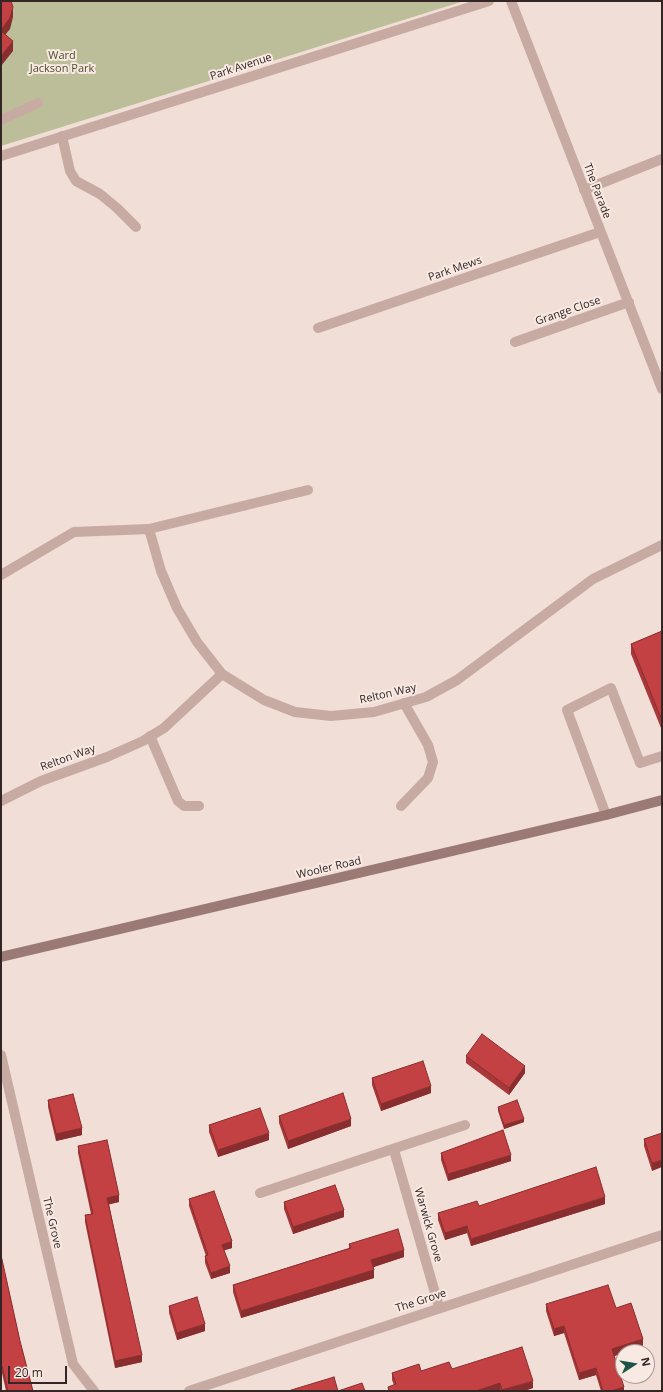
<!DOCTYPE html>
<html>
<head>
<meta charset="utf-8">
<style>
  body { margin:0 }
  #map { position:relative; width:663px; height:1392px; overflow:hidden; background:#f0ded7; font-family:"Open Sans",sans-serif }
  canvas { display:block }
  .frame { position:absolute; inset:0; border:2px solid #332625; pointer-events:none }
  .north { position:absolute; left:615px; top:1344px; width:40px; height:40px; box-sizing:border-box; background:#f8e9e3; border:1px solid #a99b97; border-radius:50%; rotate:78deg; font-size:11px; font-weight:700; line-height:16px; text-align:center; color:#332625 }
  .north::after { content:''; display:block; margin:auto; width:14px; height:18px; background:#1c5348; clip-path:polygon(50% 0,100% 100%,50% 72%,0 100%) }
  .scale { position:absolute; left:8px; top:1366px; width:59px; height:18px; box-sizing:border-box; border:2px solid #332625; border-top:0; padding-left:5px; font-size:12px; line-height:14px; white-space:nowrap; color:#332625; -webkit-text-stroke:3px #f8e9e3; paint-order:stroke }
</style>
</head>
<body>
<div id="map">
<canvas width="663" height="1392"></canvas>
<div class="frame"></div>
<div class="north">N</div>
<div class="scale">20 m</div>
</div>
<script>
const context = document.querySelector('canvas').getContext('2d');
context.lineJoin = 'round';
function paint(path, color) {
  context.fillStyle = color;
  context.fill(path, 'evenodd');
}
function toPath(rows) {
  const path = new Path2D();
  for (const r of rows) {
    path.moveTo(r[0], r[1]);
    for (let i = 2; i < r.length; i += 2) path.lineTo(r[i], r[i + 1]);
  }
  return path;
}
function stroke(path, color, width, dash) {
  context.strokeStyle = color;
  context.lineWidth = width;
  context.lineCap = dash ? 'butt' : 'round';
  context.setLineDash(dash || []);
  context.stroke(path);
}
function label(font, color, halo, rows, align = 'center') {
  context.font = font + ' "Open Sans",sans-serif';
  context.lineWidth = 4;
  context.setLineDash([]);
  context.textBaseline = 'middle';
  context.strokeStyle = halo;
  context.fillStyle = color;
  for (const [text, x, y, turn = 0] of rows) {
    context.save();
    context.translate(x, y);
    context.rotate((+turn || 0) * Math.PI / 180);
    context.textAlign = isNaN(turn) ? turn : align;
    if (halo) context.strokeText(text, 0, 0);
    context.fillText(text, 0, 0);
    context.restore();
  }
}
const green = toPath([
  [1,1,464,1,1,146]
]);
const lane = toPath([
  [1,120,38,103],
  [62,136,70,171,76,181,100,194,117,208,136,227],
  [150,736,178,801,184,806,199,806],
  [401,806,428,778,433,762,428,745,404,703],
  [606,815,567,710,611,688,640,763,662,756]
]);
const street = toPath([
  [511,1,662,389],
  [1,156,489,1],
  [584,190,662,159],
  [318,328,600,232],
  [515,342,629,302],
  [149,529,308,490],
  [1,575,74,532,149,529,161,571,177,608,197,642,222,674,264,700,295,712,331,716,374,712,426,697,457,680,593,579,662,545],
  [1,801,41,781,107,757,143,741,164,728,222,674],
  [1,1055,73,1364,94,1391],
  [394,1150,439,1307],
  [260,1193,465,1125],
  [189,1391,662,1235]
]);
const secondary = toPath([
  [1,957,606,815,662,800]
]);
const wall = toPath([
  [662,631,662,728,661,728,631,654,631,644],
  [466,1056,525,1073,509,1095,466,1063],
  [372,1078,431,1093,381,1111,372,1085],
  [48,1100,82,1135,56,1141,48,1107],
  [498,1107,524,1122,504,1129,498,1111],
  [279,1116,351,1126,288,1149,279,1123],
  [209,1125,269,1140,218,1157,209,1132],
  [662,1133,652,1171,644,1146,644,1139],
  [78,1146,119,1202,109,1204,142,1362,115,1368,85,1222,85,1215,91,1214,78,1153],
  [441,1153,511,1161,448,1181,441,1160],
  [189,1199,232,1248,224,1250,230,1273,211,1279,205,1263,205,1256,206,1256,189,1206],
  [284,1202,344,1217,293,1234,284,1209],
  [605,1204,471,1246,467,1233,445,1240,438,1220,438,1213,479,1206],
  [349,1244,404,1257,373,1267,374,1278,241,1318,233,1292,233,1285,349,1248],
  [1,1255,20,1341,33,1391,6,1391,2,1373],
  [546,1304,616,1308,643,1346,623,1352,623,1353,614,1356,624,1391,601,1391,596,1375,579,1380,564,1333,554,1336,546,1311],
  [169,1306,205,1331,177,1340,169,1313],
  [421,1371,533,1388,524,1391,500,1391,500,1390,498,1391,388,1391,388,1387,394,1385,392,1380,392,1373]
]);
const shadedWall = toPath([
  [13,7,13,17,10,29,1,40,1,30],
  [13,41,13,51,1,66,1,56],
  [662,717,662,728,661,728,661,718],
  [525,1066,525,1073,509,1095,509,1088],
  [431,1086,431,1093,381,1111,381,1104],
  [351,1119,351,1126,288,1149,288,1141],
  [524,1119,524,1122,504,1129,504,1125],
  [82,1128,82,1135,56,1141,56,1134],
  [269,1133,269,1140,218,1157,218,1150],
  [511,1155,511,1161,448,1181,448,1174],
  [662,1160,662,1167,652,1171,652,1163],
  [119,1195,119,1202,107,1205,107,1198],
  [605,1197,605,1204,471,1246,471,1239],
  [344,1210,344,1217,293,1234,293,1227],
  [467,1226,467,1233,445,1240,445,1233],
  [232,1241,232,1248,222,1251,222,1245],
  [404,1250,404,1257,371,1268,371,1260],
  [230,1266,230,1273,211,1279,211,1273],
  [374,1270,374,1278,241,1318,241,1311],
  [205,1324,205,1331,177,1340,177,1333],
  [564,1326,564,1333,554,1336,554,1329],
  [643,1339,643,1346,626,1352,623,1352,623,1353,612,1357,612,1349],
  [142,1355,142,1362,115,1368,115,1361],
  [596,1368,596,1375,579,1380,579,1373],
  [533,1381,533,1388,524,1391,502,1391,502,1390],
  [500,1383,500,1390,498,1391,476,1391],
  [624,1387,624,1391,611,1391]
]);
const building = toPath([
  [1,1,11,1,13,7,10,18,1,30,1,1],
  [1,31,13,41,1,56,1,31],
  [662,631,662,717,661,718,631,644,662,631],
  [482,1034,525,1066,509,1088,466,1056,482,1034],
  [423,1061,431,1086,381,1104,372,1078,423,1061],
  [343,1093,351,1119,288,1141,279,1116,343,1093],
  [73,1094,82,1128,56,1134,48,1100,73,1094],
  [517,1100,524,1119,504,1125,498,1107,517,1100],
  [260,1108,269,1133,218,1150,209,1125,260,1108],
  [503,1130,511,1155,448,1174,441,1153,503,1130],
  [662,1133,662,1160,652,1163,644,1139,662,1133],
  [107,1140,119,1195,107,1198,142,1355,115,1361,85,1215,93,1214,78,1146,107,1140],
  [596,1167,605,1197,471,1239,467,1226,445,1233,438,1213,477,1201,479,1206,596,1167],
  [335,1185,344,1210,293,1227,284,1202,335,1185],
  [214,1191,232,1241,222,1245,230,1266,211,1273,205,1256,208,1255,189,1199,214,1191],
  [398,1229,404,1250,371,1260,374,1270,241,1311,233,1285,351,1248,349,1244,398,1229],
  [1,1255,20,1341,33,1391,8,1391,2,1366,1,1366,1,1255],
  [608,1285,616,1308,631,1303,643,1339,612,1349,624,1387,611,1391,603,1391,596,1368,579,1373,564,1326,554,1329,546,1304,608,1285],
  [197,1297,205,1324,177,1333,169,1306,197,1297],
  [522,1347,533,1381,502,1390,500,1383,476,1391,389,1391,388,1387,396,1384,392,1373,419,1364,421,1371,449,1362,452,1369,522,1347],
  [334,1377,338,1391,362,1383,365,1391,288,1391,334,1377]
]);
const parkNames = [
  ["Ward",62,56],
  ["Jackson Park",62,69]
];
const streetNames = [
  ["Park Avenue",241,67,-18],
  ["The Parade",597,191,69],
  ["Park Mews",455,269,-19],
  ["Grange Close",568,311,-19],
  ["Relton Way",388,694,-13],
  ["Relton Way",68,758,-20],
  ["Wooler Road",329,868,-13],
  ["The Grove",52,1223,77],
  ["Warwick Grove",428,1225,74],
  ["The Grove",421,1301,-18]
];
paint(green, '#bbbe98');
stroke(lane, '#c7aba3', 10);
stroke(street, '#c7aba3', 10);
stroke(secondary, '#9b7975', 10);
paint(wall, '#a9383a');
paint(shadedWall, '#892e2f');
paint(building, '#c44143');
stroke(building, '#892e2f', 1);
label('11px', '#4c502a', '#f8e9e3', parkNames);
label('11px', '#332625', '#f8e9e3', streetNames);
</script>
</body>
</html>
